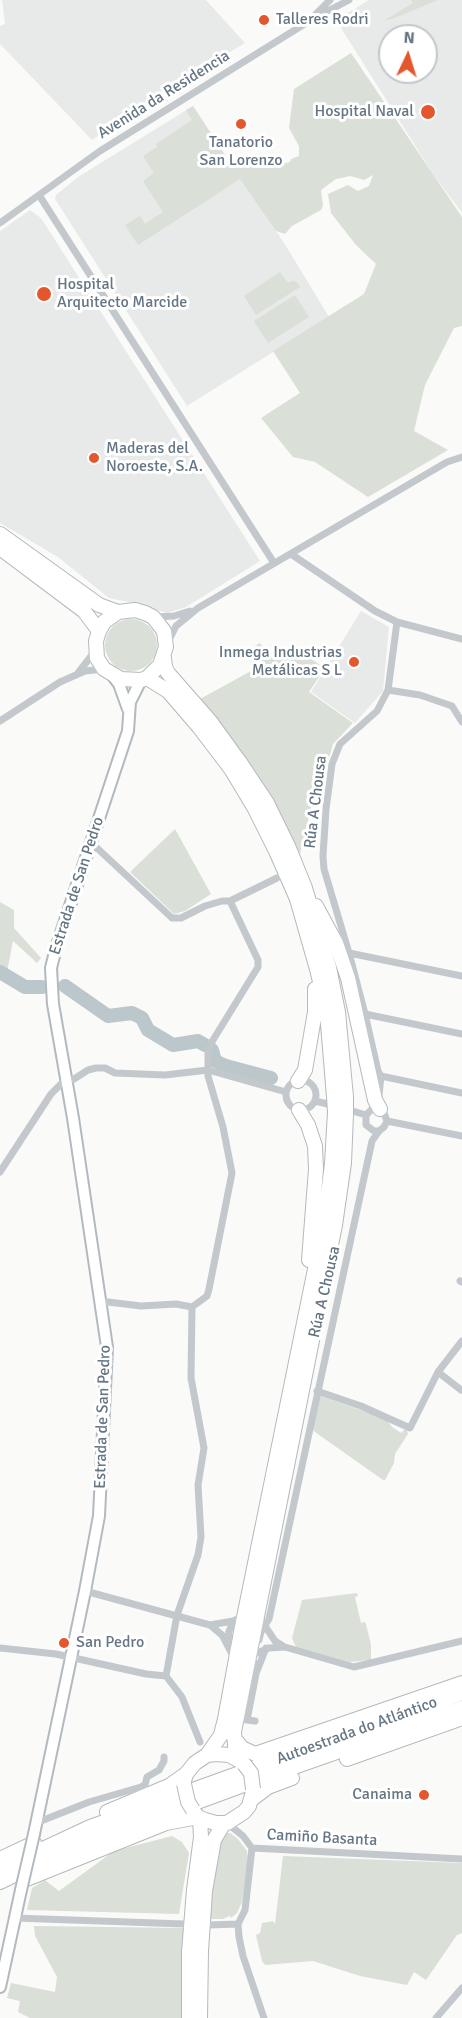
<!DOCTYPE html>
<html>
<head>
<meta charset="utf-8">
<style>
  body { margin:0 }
  #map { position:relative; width:462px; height:2018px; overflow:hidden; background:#fafaf8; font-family:Signika,sans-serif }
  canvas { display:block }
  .north { position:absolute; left:378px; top:24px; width:60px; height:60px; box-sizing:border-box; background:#fff; border:2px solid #c1c8cd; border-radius:50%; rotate:4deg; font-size:16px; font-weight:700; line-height:24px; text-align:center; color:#657683 }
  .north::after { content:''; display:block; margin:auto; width:21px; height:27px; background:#e4572e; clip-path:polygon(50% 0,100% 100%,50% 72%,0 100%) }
</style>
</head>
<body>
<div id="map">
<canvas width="462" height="2018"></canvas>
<div class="north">N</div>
</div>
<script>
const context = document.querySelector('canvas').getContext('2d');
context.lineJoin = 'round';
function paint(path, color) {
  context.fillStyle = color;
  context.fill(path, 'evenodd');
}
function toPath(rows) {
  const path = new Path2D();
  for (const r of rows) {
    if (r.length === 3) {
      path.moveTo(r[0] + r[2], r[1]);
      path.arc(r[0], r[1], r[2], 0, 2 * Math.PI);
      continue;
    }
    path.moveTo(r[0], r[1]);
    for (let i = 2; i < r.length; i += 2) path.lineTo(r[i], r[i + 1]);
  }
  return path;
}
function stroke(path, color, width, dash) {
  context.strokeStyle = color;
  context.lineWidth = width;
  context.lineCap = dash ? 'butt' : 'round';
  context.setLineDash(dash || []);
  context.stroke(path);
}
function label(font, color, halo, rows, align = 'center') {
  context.font = font + ' Signika,sans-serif';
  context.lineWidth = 6;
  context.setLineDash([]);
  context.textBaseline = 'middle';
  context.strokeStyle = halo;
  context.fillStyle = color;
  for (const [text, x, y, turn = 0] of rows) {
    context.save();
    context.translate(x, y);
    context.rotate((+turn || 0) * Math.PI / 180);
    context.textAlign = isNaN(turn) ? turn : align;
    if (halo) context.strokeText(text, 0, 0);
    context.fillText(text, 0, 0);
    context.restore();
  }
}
const built = toPath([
  [2,0,206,0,245,43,190,76,92,140,0,44,0,26,5,24],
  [369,0,462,0,462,213,433,174,336,20],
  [390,36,426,36,426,72,390,72],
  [193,106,286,246,329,317,187,406,55,199,56,195,78,177],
  [30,210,41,218,260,561,186,607,167,613,138,604,109,598,58,557,0,523,0,231],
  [361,611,389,627,383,691,355,723,311,692]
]);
const green = toPath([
  [411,0,438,0,392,19,385,20,413,3],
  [351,53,462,217,462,326,454,328,425,385,414,431,448,450,368,497,315,462,293,457,261,418,300,393,273,351,364,294,376,264,356,245,331,213,328,194,348,185,358,191,369,186,373,175,364,180,350,176,336,179,321,190,323,206,321,210,292,226,285,234,276,231,240,179,138,245,125,225,140,216,145,224,163,212,143,181,154,173,143,156,157,147,156,144,192,120,186,110,193,106,231,165,266,168,290,162,291,159,299,156,299,146,289,128,294,89],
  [280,272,288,283,292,281,297,282,300,287,256,315,244,296],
  [295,295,309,317,268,343,254,321],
  [131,645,26],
  [260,643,269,656,291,646,325,668,309,692,353,723,333,744,324,775,319,775,300,854,257,776,200,699,251,671,254,667,247,654,242,655],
  [175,829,211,894,185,911,174,914,130,872],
  [0,902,14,910,14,928,41,958,37,963,13,941,6,977,0,974],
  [321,1396,381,1417,387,1420,392,1427,401,1433,405,1429,407,1430,408,1434,395,1454,394,1463,385,1480,383,1480,315,1432,312,1428,319,1399],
  [357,1593,358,1596,355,1597,361,1623,365,1622,366,1624,371,1645,371,1660,349,1662,296,1647,292,1638,302,1600],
  [226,1833,230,1833,238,1839,247,1851,248,1861,242,1902,237,1913,231,1918,230,1916,223,1919,209,1919,218,1846],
  [172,1836,182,1842,189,1853,179,1914,27,1910,32,1888,45,1880,59,1891,114,1851],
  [283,1856,462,1863,462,1933,457,1935,426,1980,414,1972,407,1985,360,1976,313,1961,265,1965,262,1961,256,1935,260,1933,262,1923,273,1921,275,1924],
  [34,1926,184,1928,182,2018,30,2018,18,2012,20,2001,7,1998,11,1983,55,1992,57,1977,35,1936]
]);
const river = toPath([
  [0,972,25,987,42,987],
  [65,986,108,1016,132,1013,142,1018,148,1030,173,1045,198,1041,205,1045],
  [212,1050,215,1061,226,1066,271,1078]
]);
const street = toPath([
  [314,16,330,0],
  [39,195,274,563],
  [0,223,100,151,311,20,349,0],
  [291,554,375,611,397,622,462,639],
  [154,617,174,616,190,611],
  [397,622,388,690,377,711,340,744,332,764,326,809,323,856,324,869,349,953,365,1014,378,1071,381,1076,462,1093],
  [168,642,176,626,198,608,447,462,462,457],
  [78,673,95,651],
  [388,690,420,695,452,706,462,722],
  [0,721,60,682,85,671,104,669],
  [89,846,97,848,172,918,181,918,205,906,222,901,230,901,258,960,258,967,213,1040,208,1051,208,1076,223,1127,232,1173,209,1289,207,1296,192,1307,191,1378,204,1448,198,1485,201,1537,198,1555,177,1615,166,1676],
  [230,901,277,878],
  [349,953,462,976],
  [365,1014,462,1034],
  [301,1095,15],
  [379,1096,381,1076],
  [315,1101,336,1106],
  [346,1109,366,1115],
  [387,1121,462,1136],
  [0,1172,51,1094,61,1084,74,1079,88,1070,96,1068,105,1068,115,1073,165,1075,208,1070,286,1092],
  [460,1281,462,1282],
  [101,1303,108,1302,141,1306,176,1304,192,1307],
  [438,1372,461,1390],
  [317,1391,361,1406,410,1428,438,1372,462,1341],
  [85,1591,210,1625,222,1635,234,1658],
  [263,1623,275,1641,283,1646],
  [210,1625,233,1621,245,1616],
  [259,1640,261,1632,269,1619,372,1141,379,1131,384,1127,387,1121,383,1110,372,1109,366,1115,366,1125,374,1131,379,1131],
  [228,1644,229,1631,234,1621],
  [0,1648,56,1654,146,1674,166,1676,182,1697,200,1742],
  [255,1654,269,1648,285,1647,354,1667,462,1641],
  [253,1661,256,1665,256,1674,247,1720,255,1721],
  [257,1671,266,1648],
  [36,1823,89,1802,141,1787,145,1785,147,1777,159,1770,164,1761,164,1757],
  [252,1848,462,1859],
  [15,1918,184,1924],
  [238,1924,239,1937,243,1956,264,2018],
  [208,1925,238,1924,245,1910,252,1848,243,1836,227,1823],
  [436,2018,462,1988]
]);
const secondary = toPath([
  [113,676,119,684,128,709],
  [34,1834,85,1591,99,1516,107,1347,73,1118,53,1004,51,968,56,948,128,731,130,702,141,680],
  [0,1987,21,1890]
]);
const highway = toPath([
  [0,534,99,605,118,612,135,610,145,613,153,617,164,631,166,647,160,665,147,678,141,680,121,679,104,669,97,658,96,641,99,631,104,622,118,612],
  [0,548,84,611,99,631],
  [164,658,165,667,168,673,210,721,239,761,267,803,288,846,305,888,329,967,338,1012,346,1097],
  [147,678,168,691,199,727,231,769,255,809,276,851,297,899,317,969,327,1012,334,1097],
  [316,906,336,943,348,978,375,1100,380,1109],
  [298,1081,305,1070,315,1012,315,989],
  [299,1110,308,1125,315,1146,316,1169,309,1260],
  [234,1738,242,1748,255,1754,462,1683],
  [207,1755,221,1735,225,1719,241,1632,324,1225,332,1164,335,1112],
  [236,1757,234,1732,335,1225,344,1163,346,1114],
  [347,1759,462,1718],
  [184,1781,186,1774,195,1763,207,1755,217,1754,229,1755,242,1762],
  [252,1799,268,1787,292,1778],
  [107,1812,169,1786,186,1774],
  [194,1812,198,1817,205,1820,216,1823,227,1823,244,1812,249,1806,253,1791],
  [0,1859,34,1843],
  [0,1869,90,1827,462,1693],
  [24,1880,166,1823,198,1817],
  [0,1882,59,1853,257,1780,462,1708],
  [189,2018,189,1952,194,1890,201,1837,200,1818],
  [200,2018,201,1951,205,1891,214,1840,224,1823]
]);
const secondaryBridge = toPath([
  [21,1890,34,1834]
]);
const highwayBridge = toPath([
  [334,1097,335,1112],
  [346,1097,346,1114],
  [244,1764,251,1773,253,1789],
  [184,1784,188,1802,193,1810]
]);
const markers = [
  [264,20,6,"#e4572e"],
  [428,112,8,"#e4572e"],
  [241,124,6,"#e4572e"],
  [44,294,8,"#e4572e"],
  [94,458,6,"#e4572e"],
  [354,662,6,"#e4572e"],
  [64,1643,6,"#e4572e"],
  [424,1795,6,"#e4572e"]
];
const poiNames = [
  ["Talleres Rodri",276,20],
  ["Hospital Naval",414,112,"right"],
  ["Tanatorio",241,143,"center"],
  ["San Lorenzo",241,161,"center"],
  ["Hospital",57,285],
  ["Arquitecto Marcide",57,303],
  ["Maderas del",106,449],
  ["Noroeste, S.A.",106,467],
  ["Inmega Industrias",342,653,"right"],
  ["Metálicas S L",342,671,"right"],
  ["San Pedro",76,1643],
  ["Canaima",412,1795,"right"]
];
const streetNames = [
  ["Avenida da Residencia",164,95,-32],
  ["Rúa A Chousa",316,802,-83],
  ["Estrada de San Pedro",77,886,-72],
  ["Rúa A Chousa",325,1292,-77],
  ["Estrada de San Pedro",103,1417,-88],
  ["Autoestrada do Atlántico",357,1731,-20],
  ["Camiño Basanta",322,1838,3]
];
paint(built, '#e8e9e9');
paint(green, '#dadfd7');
stroke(river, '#bbc7cb', 14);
stroke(secondary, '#b3babf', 14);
stroke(highway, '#b4b9bd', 16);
stroke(street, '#c3c8cc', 7);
stroke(secondary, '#fff', 10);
stroke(highway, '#fff', 14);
stroke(secondaryBridge, '#b3babf', 14, []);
stroke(highwayBridge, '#b4b9bd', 16, []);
stroke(secondaryBridge, '#fff', 10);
stroke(highwayBridge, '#fff', 14);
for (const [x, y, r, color] of markers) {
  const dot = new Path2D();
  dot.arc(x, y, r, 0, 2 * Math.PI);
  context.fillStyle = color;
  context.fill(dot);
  stroke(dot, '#fff', 2);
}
label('16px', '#657683', '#fff', poiNames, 'left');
label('16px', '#657683', '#fff', streetNames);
</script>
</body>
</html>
